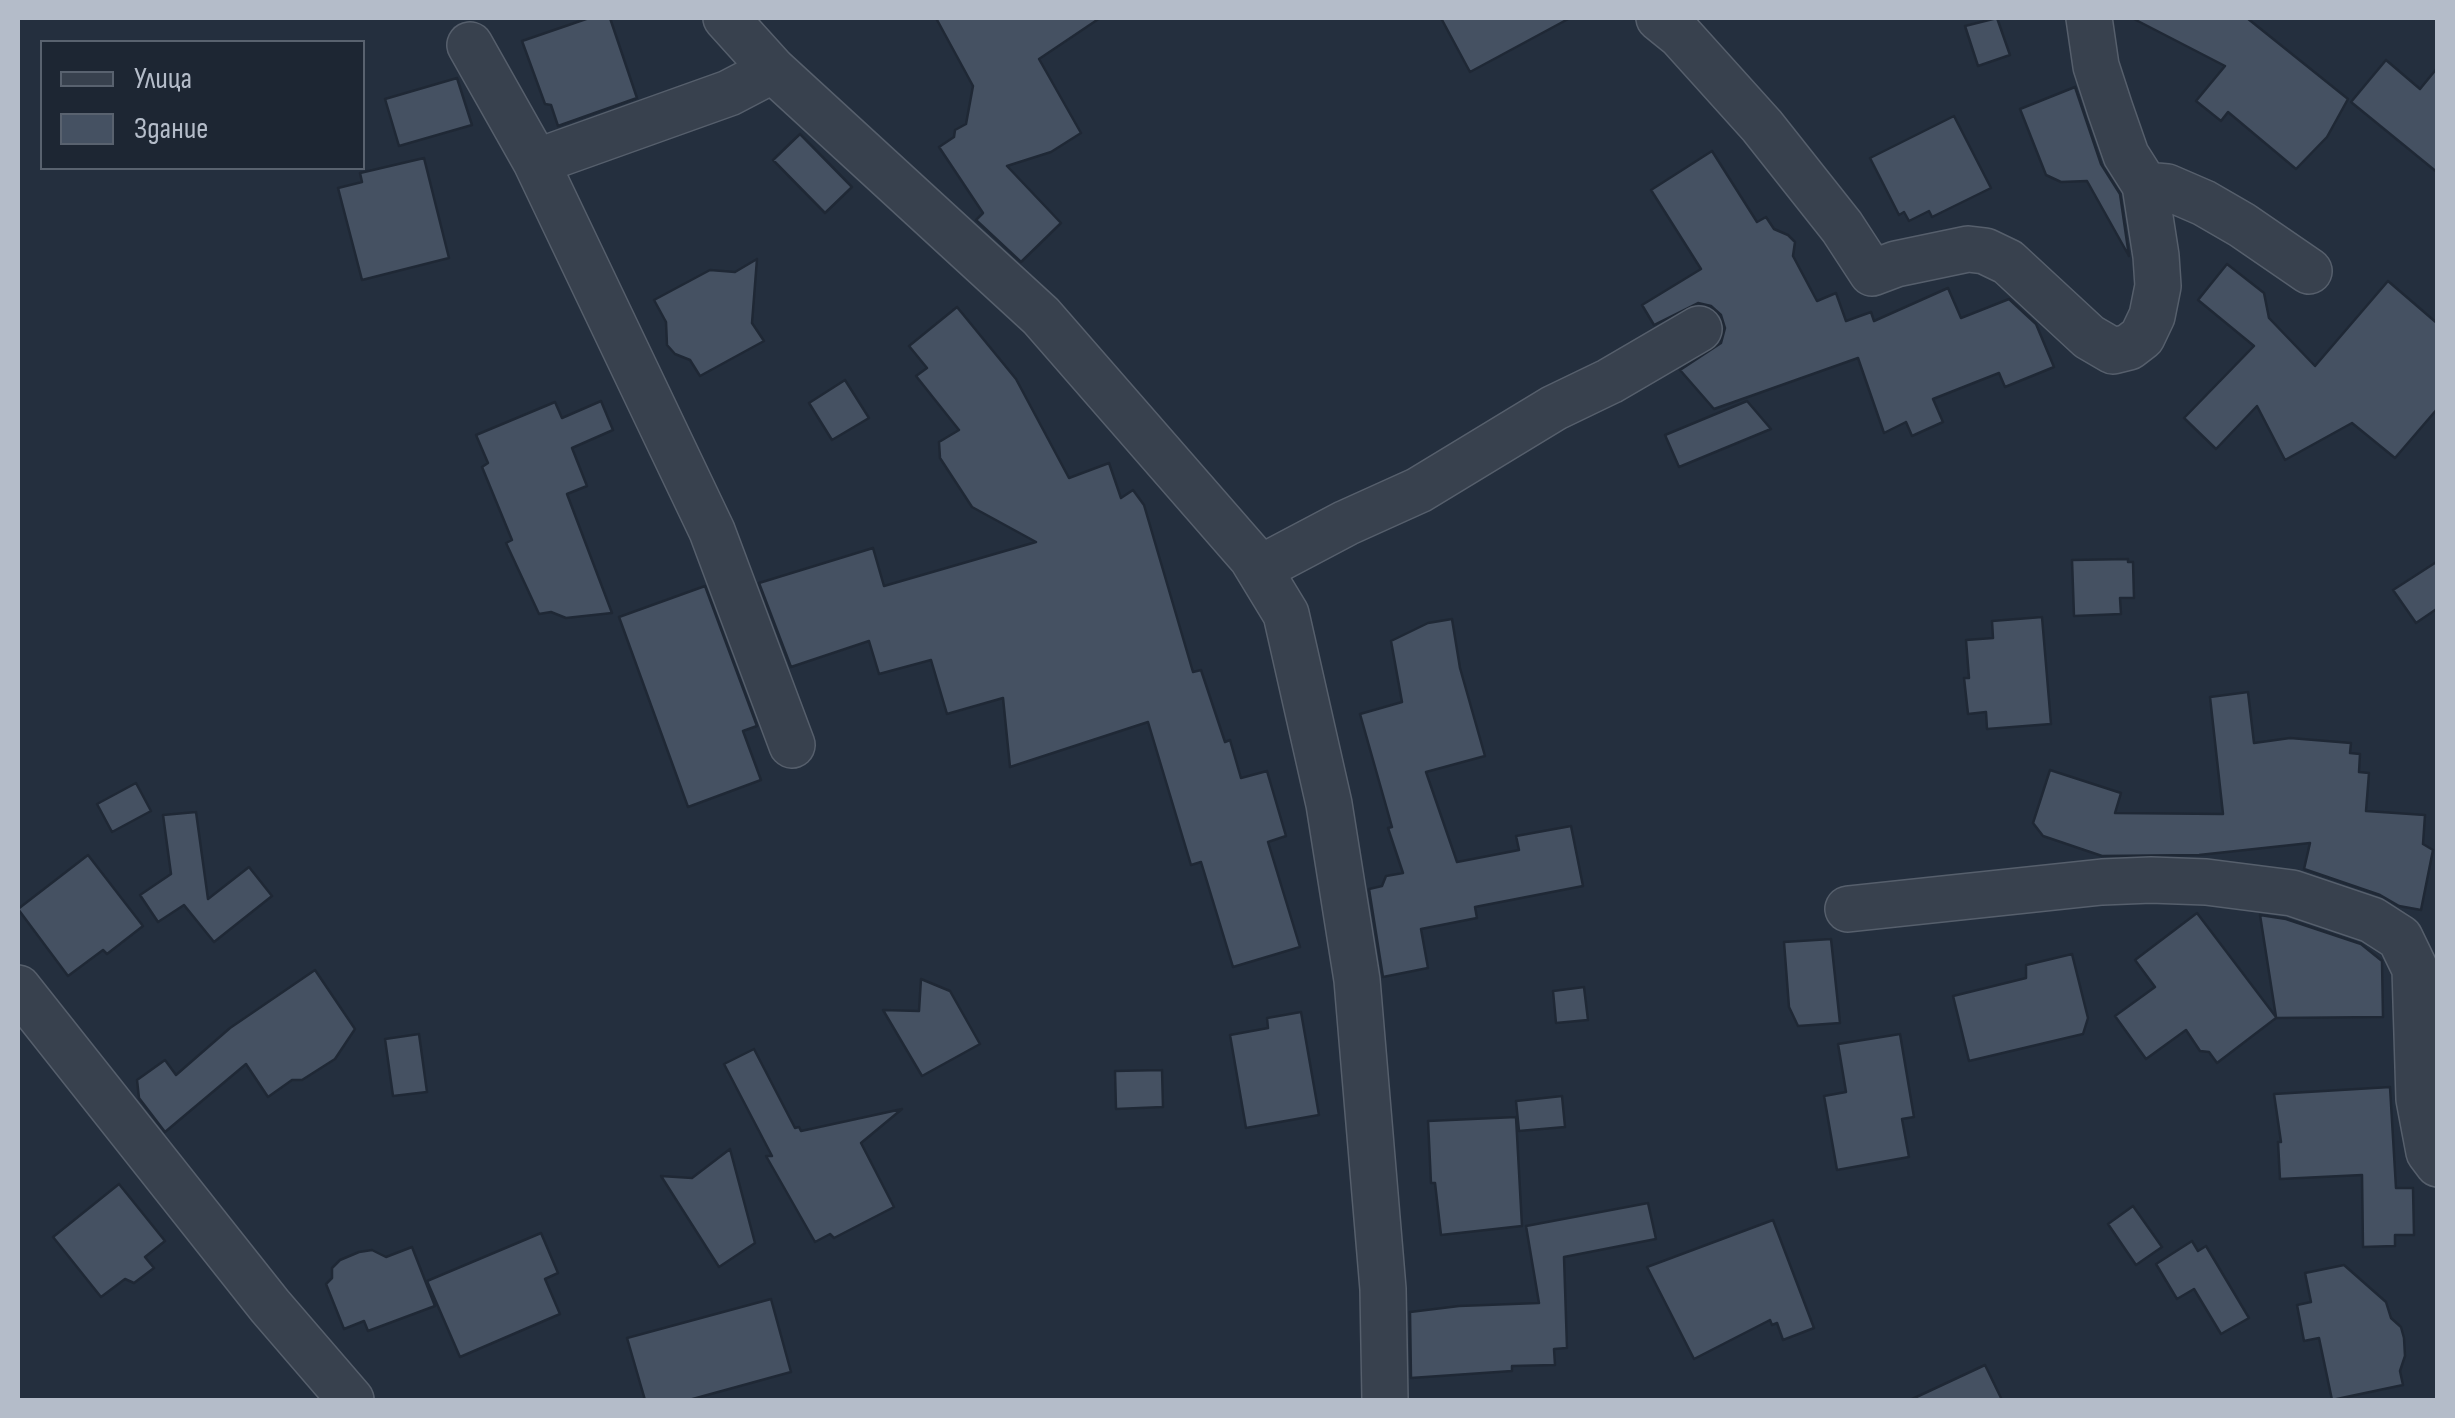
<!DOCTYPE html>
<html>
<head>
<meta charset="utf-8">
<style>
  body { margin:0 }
  #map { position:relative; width:2455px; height:1418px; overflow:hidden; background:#242f3e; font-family:"Sofia Sans Condensed",sans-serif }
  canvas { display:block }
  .frame { position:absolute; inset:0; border:20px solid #b4bcc9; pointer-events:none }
  .legend { position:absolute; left:40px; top:40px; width:325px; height:130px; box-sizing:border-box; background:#1d2633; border:2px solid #59626f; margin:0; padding:12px 18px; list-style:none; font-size:30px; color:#b4bcc9 }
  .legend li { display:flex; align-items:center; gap:20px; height:50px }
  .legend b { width:50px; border:2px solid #59626f }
</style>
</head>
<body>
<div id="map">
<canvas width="2455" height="1418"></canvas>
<div class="frame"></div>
<ul class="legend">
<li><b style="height:12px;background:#38414e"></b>Улица</li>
<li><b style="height:28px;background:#455162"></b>Здание</li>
</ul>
</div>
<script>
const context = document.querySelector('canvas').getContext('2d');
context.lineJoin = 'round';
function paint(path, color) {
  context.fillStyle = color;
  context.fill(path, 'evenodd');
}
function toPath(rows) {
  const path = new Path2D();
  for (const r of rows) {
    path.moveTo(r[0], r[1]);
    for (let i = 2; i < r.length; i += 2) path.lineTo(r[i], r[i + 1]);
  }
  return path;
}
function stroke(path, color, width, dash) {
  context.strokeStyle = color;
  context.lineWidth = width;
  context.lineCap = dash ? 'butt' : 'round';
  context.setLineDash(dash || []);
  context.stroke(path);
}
const building = toPath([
  [589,18,610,18,637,98,558,126,551,105,545,104,522,41,589,18],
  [936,18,1100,18,1039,59,1081,133,1051,152,1007,166,1061,223,1021,262,976,220,983,213,939,147,954,137,955,130,966,124,973,86,936,18],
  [1441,18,1570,18,1470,72,1441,18],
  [1997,18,2010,55,1978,66,1965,26,1997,18],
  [2132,18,2247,18,2348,99,2327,137,2296,169,2228,112,2221,121,2196,101,2225,66,2132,18],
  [2386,60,2420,89,2438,67,2438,173,2351,102,2386,60],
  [457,78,472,125,399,146,385,99,457,78],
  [2075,87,2101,164,2120,194,2129,256,2087,181,2061,182,2046,175,2020,109,2075,87],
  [1954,116,1991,188,1932,217,1929,211,1909,221,1904,212,1899,215,1870,158,1954,116],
  [800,134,852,187,825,213,773,160,800,134],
  [1712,151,1757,222,1766,217,1774,229,1788,235,1795,242,1793,256,1817,301,1836,293,1846,321,1871,312,1874,321,1948,288,1961,318,2009,299,2036,324,2054,367,2005,387,1999,373,1933,399,1943,422,1912,436,1906,422,1884,433,1858,358,1714,409,1680,370,1721,343,1725,328,1721,315,1711,306,1698,303,1654,325,1642,305,1701,269,1651,190,1712,151],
  [424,158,449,258,362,280,338,188,362,182,360,173,424,158],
  [757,259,752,323,764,341,700,376,690,360,675,354,667,345,666,322,654,300,710,270,735,272,757,259],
  [2227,264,2264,293,2269,318,2315,366,2388,281,2438,324,2438,408,2395,458,2352,423,2285,460,2257,406,2216,449,2184,418,2254,346,2198,300,2227,264],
  [957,307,1016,379,1069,478,1109,463,1121,498,1133,490,1144,505,1193,672,1201,670,1225,742,1230,740,1241,778,1267,771,1286,836,1268,842,1300,947,1233,967,1201,862,1191,865,1148,722,1010,767,1003,698,947,714,931,660,879,674,869,641,791,667,759,583,873,548,884,586,1036,542,972,507,940,458,939,442,959,430,916,376,927,368,909,346,957,307],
  [845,380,869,418,832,440,809,403,845,380],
  [601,401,613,430,572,448,587,486,567,494,612,613,566,618,551,612,539,614,506,543,512,540,482,467,488,463,476,435,555,402,562,418,601,401],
  [1747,401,1771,429,1679,467,1665,435,1747,401],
  [2128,559,2128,562,2133,562,2134,598,2120,598,2121,614,2074,616,2072,560,2128,559],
  [2438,561,2438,608,2416,623,2393,590,2438,561],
  [705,586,757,726,743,731,761,780,688,807,619,617,705,586],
  [2042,617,2051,724,1987,729,1986,712,1968,714,1964,678,1969,678,1966,640,1993,638,1992,621,2042,617],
  [1452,619,1460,668,1485,756,1426,772,1457,862,1519,850,1516,836,1571,826,1583,886,1475,907,1477,918,1421,929,1428,968,1383,977,1369,889,1382,886,1386,876,1403,873,1388,828,1392,827,1360,714,1402,702,1391,641,1428,623,1452,619],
  [2248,692,2254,743,2290,738,2351,743,2350,753,2360,754,2359,772,2369,773,2366,811,2425,815,2423,844,2433,850,2421,910,2399,906,2380,895,2304,869,2310,843,2199,855,2102,856,2043,836,2033,823,2050,770,2121,793,2115,813,2223,814,2210,697,2248,692],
  [136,783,151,811,112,832,97,804,136,783],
  [196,812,208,899,249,867,272,896,214,942,184,905,158,922,140,895,171,874,163,815,196,812],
  [88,855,143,926,107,954,103,950,68,976,18,909,88,855],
  [2197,913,2276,1017,2260,915,2286,919,2361,944,2382,961,2383,1017,2276,1018,2217,1063,2209,1052,2200,1051,2186,1030,2146,1059,2115,1016,2155,987,2135,960,2197,913],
  [1831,939,1840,1023,1798,1026,1789,1007,1784,942,1831,939],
  [2072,954,2088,1018,2083,1034,1969,1061,1953,996,2026,978,2026,965,2072,954],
  [315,970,355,1029,335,1059,302,1080,292,1080,268,1097,246,1064,165,1132,139,1098,137,1080,165,1060,176,1075,230,1028,315,970],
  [921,979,950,991,980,1044,922,1076,883,1010,919,1011,921,979],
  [1584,987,1588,1020,1556,1023,1553,991,1584,987],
  [1301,1012,1319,1115,1246,1128,1230,1035,1268,1028,1267,1018,1301,1012],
  [419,1034,427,1092,393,1096,385,1039,419,1034],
  [1900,1034,1914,1117,1902,1119,1909,1157,1837,1170,1824,1096,1846,1092,1838,1044,1900,1034],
  [754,1049,795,1128,799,1127,801,1131,902,1109,861,1143,894,1207,834,1238,830,1234,815,1242,766,1156,772,1156,724,1064,754,1049],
  [1162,1070,1163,1107,1116,1109,1115,1071,1162,1070],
  [2390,1087,2396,1188,2413,1188,2414,1235,2395,1235,2395,1246,2363,1247,2362,1175,2280,1179,2278,1142,2281,1142,2274,1094,2390,1087],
  [1562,1096,1565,1127,1519,1131,1516,1101,1562,1096],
  [1516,1117,1522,1226,1441,1235,1435,1183,1431,1183,1428,1121,1516,1117],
  [730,1149,755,1243,719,1267,661,1176,692,1178,730,1149],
  [119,1184,165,1241,145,1257,154,1268,134,1283,125,1279,101,1297,53,1237,119,1184],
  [1648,1203,1656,1239,1564,1257,1567,1348,1554,1349,1555,1365,1512,1366,1512,1371,1411,1378,1410,1312,1459,1306,1539,1303,1526,1226,1648,1203],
  [2133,1206,2162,1247,2136,1265,2108,1224,2133,1206],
  [1773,1220,1814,1328,1783,1340,1777,1323,1772,1325,1770,1320,1694,1359,1647,1267,1773,1220],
  [541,1233,558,1273,545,1279,560,1314,460,1357,427,1281,541,1233],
  [2192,1241,2198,1251,2206,1246,2249,1318,2221,1334,2194,1289,2177,1299,2156,1264,2192,1241],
  [412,1247,435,1306,368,1331,364,1321,344,1329,326,1284,332,1278,332,1268,340,1260,359,1252,372,1250,386,1257,412,1247],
  [2344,1265,2386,1302,2391,1318,2401,1327,2404,1338,2405,1356,2400,1371,2403,1385,2332,1400,2319,1338,2304,1341,2297,1305,2311,1302,2305,1273,2344,1265],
  [771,1299,791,1372,689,1400,645,1400,627,1338,771,1299],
  [1985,1365,2002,1400,1910,1400,1985,1365]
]);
const street = toPath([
  [726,18,773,70,1041,316,1252,558,1286,614,1329,804,1357,980,1383,1289,1385,1400],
  [1659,18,1680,35,1762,126,1842,227,1872,273,1896,264,1968,249,1985,251,2008,262,2089,337,2113,351,2129,347,2142,337,2152,316,2158,286,2156,256,2145,185,2126,155,2110,109,2096,66,2089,18],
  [470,45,536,162],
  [773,70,729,93,536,162,712,531,792,745],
  [2145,185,2167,187,2204,203,2242,225,2309,271],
  [1259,569,1346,523,1419,490,1554,408,1610,381,1699,329],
  [1848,909,2102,882,2151,880,2206,882,2292,893,2372,920,2400,938,2415,969,2419,1099,2429,1152,2438,1164],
  [18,988,270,1306,351,1400]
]);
paint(building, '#455162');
stroke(building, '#1f2835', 2.5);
stroke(street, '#565f6c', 48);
stroke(street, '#38414e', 45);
</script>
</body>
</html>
